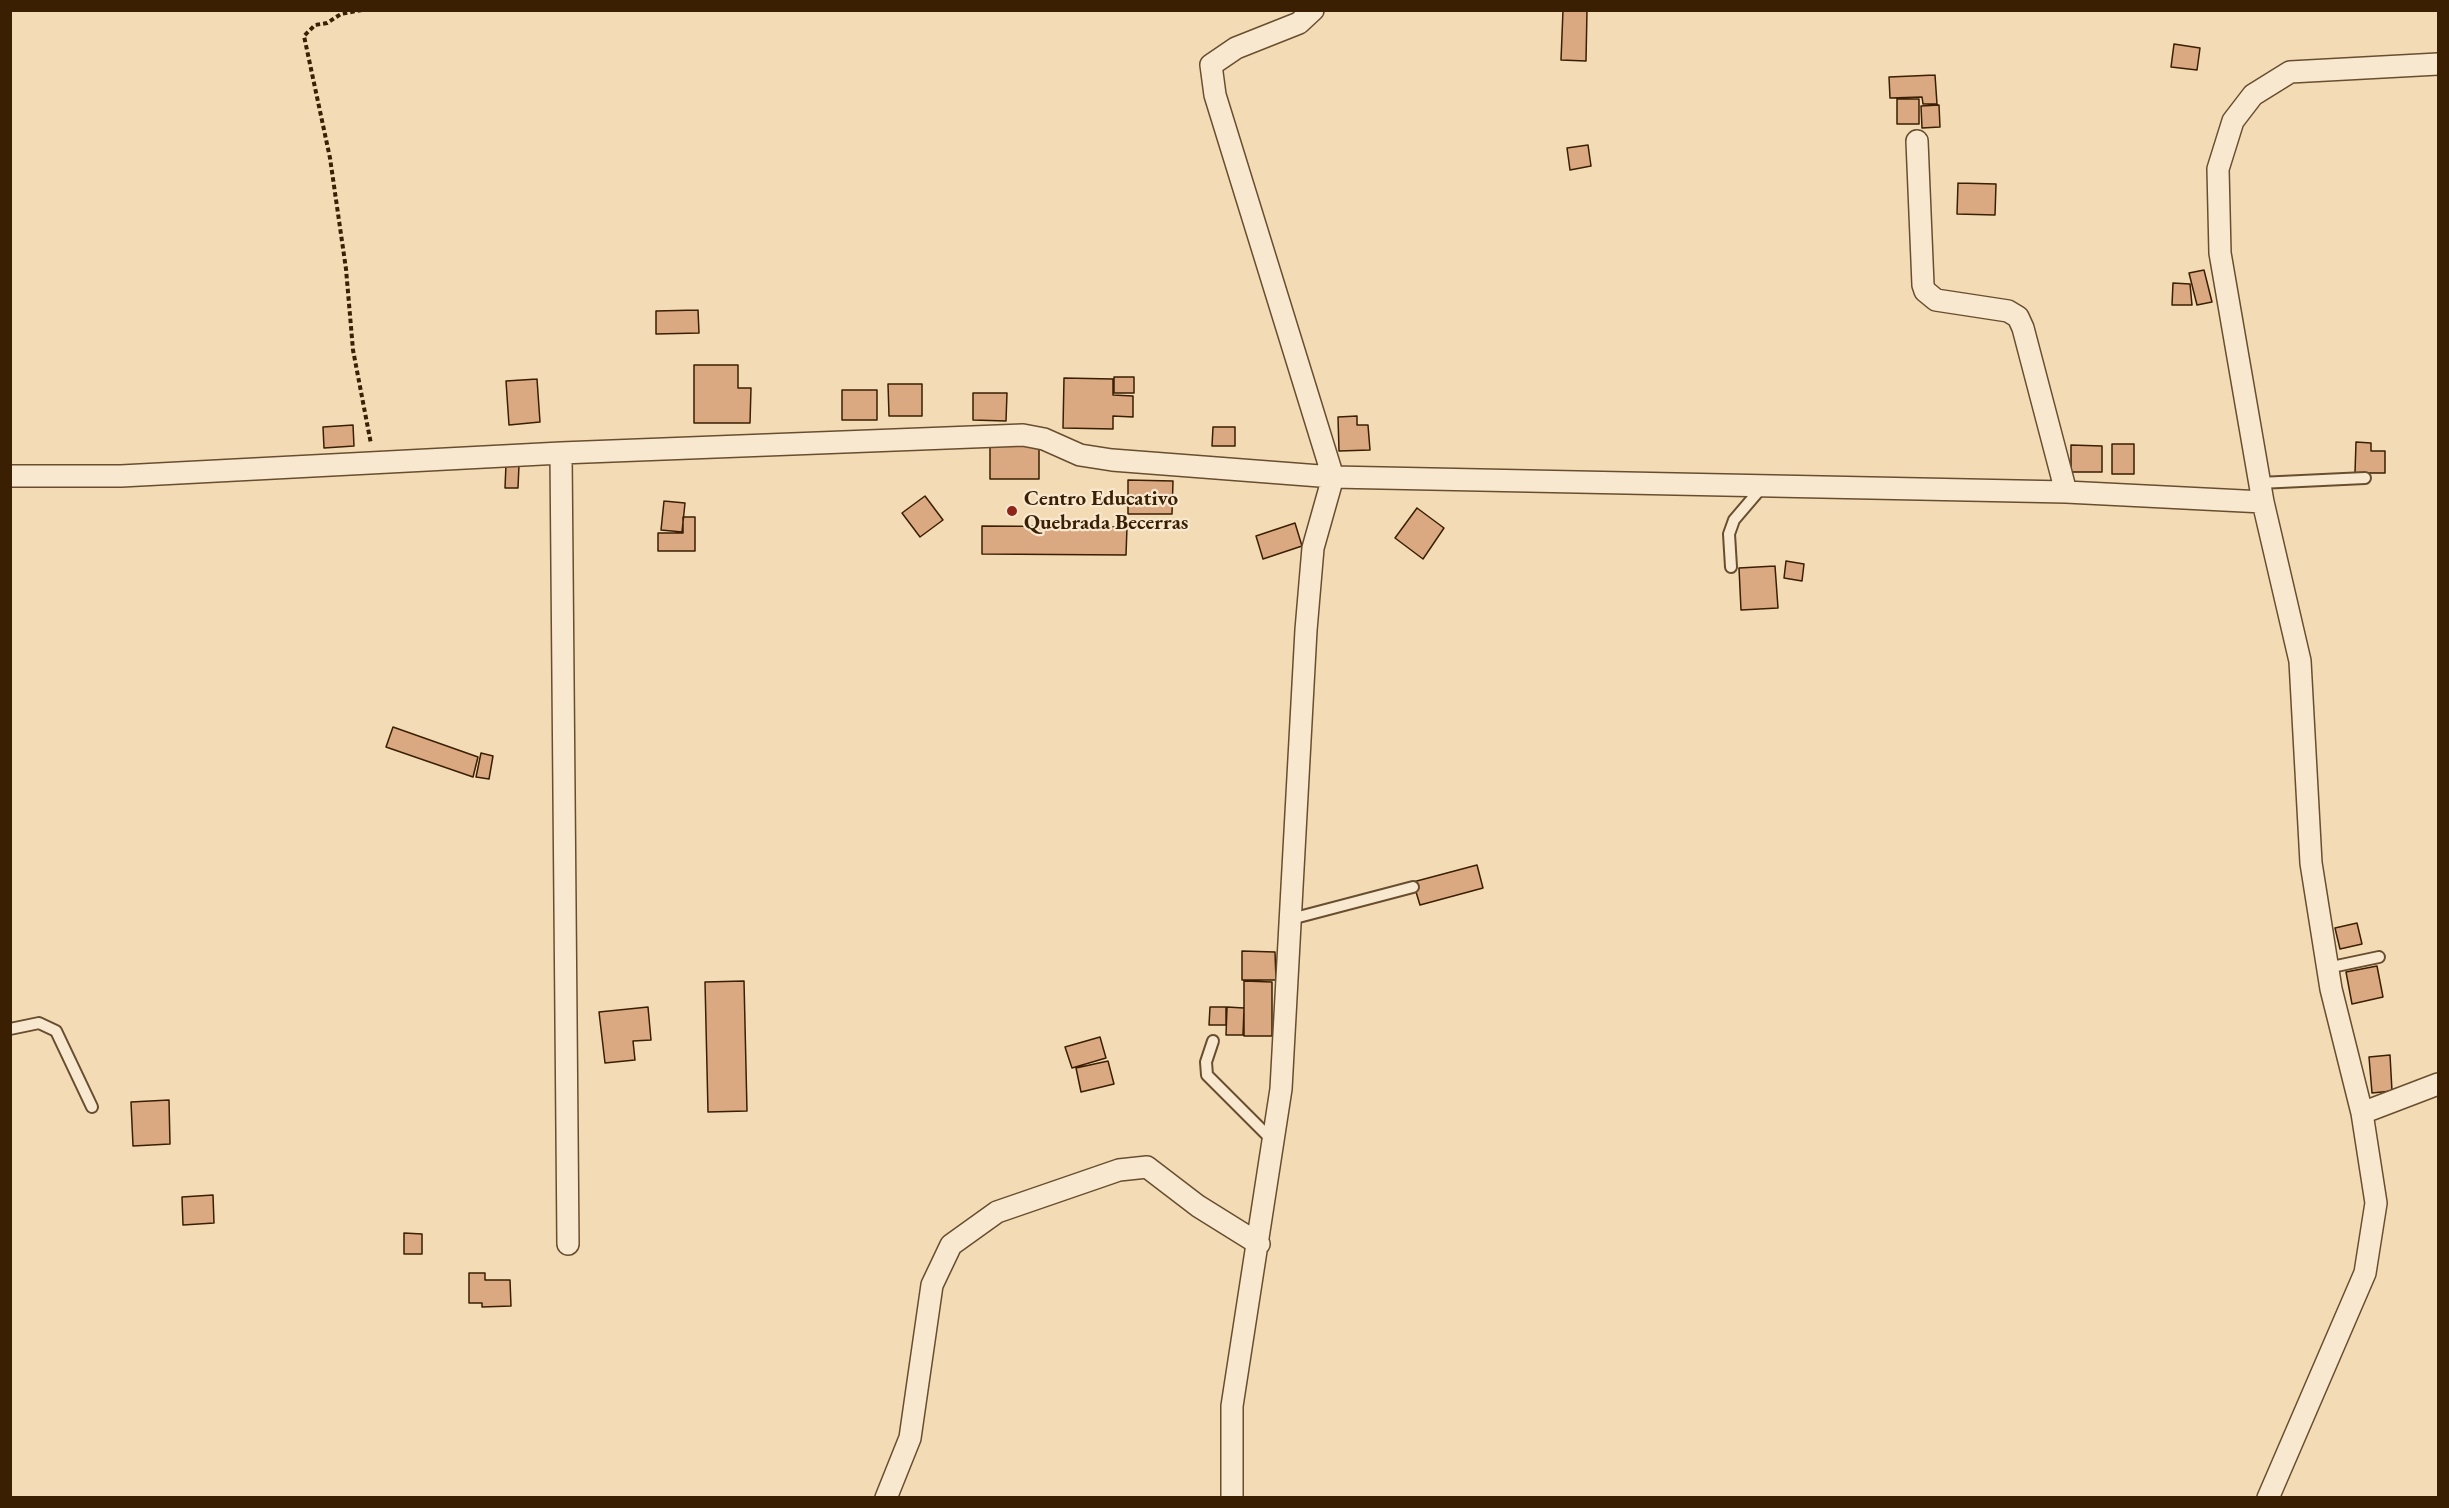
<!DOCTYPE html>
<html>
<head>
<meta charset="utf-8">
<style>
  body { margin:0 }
  #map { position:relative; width:2449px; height:1508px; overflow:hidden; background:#f3dcb5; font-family:"EB Garamond",serif }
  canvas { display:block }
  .frame { position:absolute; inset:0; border:12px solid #3a1f02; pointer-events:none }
</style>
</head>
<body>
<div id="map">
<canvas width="2449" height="1508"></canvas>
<div class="frame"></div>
</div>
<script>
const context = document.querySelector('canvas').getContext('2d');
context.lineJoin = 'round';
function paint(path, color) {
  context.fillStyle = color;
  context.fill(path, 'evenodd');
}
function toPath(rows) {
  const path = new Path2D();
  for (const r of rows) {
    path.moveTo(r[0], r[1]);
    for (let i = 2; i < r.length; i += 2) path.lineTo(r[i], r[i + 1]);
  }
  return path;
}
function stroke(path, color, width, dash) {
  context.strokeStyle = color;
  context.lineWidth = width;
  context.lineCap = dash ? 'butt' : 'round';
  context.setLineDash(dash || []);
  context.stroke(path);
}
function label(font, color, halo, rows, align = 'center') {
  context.font = font + ' "EB Garamond",serif';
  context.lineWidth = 4.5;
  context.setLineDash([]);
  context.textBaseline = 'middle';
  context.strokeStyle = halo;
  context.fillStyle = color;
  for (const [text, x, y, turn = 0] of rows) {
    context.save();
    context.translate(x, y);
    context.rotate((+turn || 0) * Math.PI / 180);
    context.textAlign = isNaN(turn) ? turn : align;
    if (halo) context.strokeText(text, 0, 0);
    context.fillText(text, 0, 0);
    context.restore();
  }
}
const building = toPath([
  [1563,10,1587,10,1586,61,1561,60,1563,10],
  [2174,44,2200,48,2197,70,2171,67,2174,44],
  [1935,75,1937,104,1923,104,1922,97,1890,98,1889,77,1935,75],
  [1897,99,1919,99,1919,124,1897,124,1897,99],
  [1939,105,1940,127,1922,128,1921,106,1939,105],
  [1588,145,1591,166,1570,170,1567,148,1588,145],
  [1958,183,1996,184,1995,215,1957,214,1958,183],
  [2204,270,2212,302,2197,305,2189,273,2204,270],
  [2173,283,2190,284,2192,305,2172,305,2173,283],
  [698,310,699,333,656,334,656,311,698,310],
  [694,365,738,365,738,388,751,388,750,423,694,423,694,365],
  [1114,377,1134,377,1134,393,1114,393,1114,377],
  [1064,378,1113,379,1113,395,1133,396,1133,417,1113,416,1113,429,1063,428,1064,378],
  [537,379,540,422,509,425,506,381,537,379],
  [888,384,922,384,922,416,889,416,888,384],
  [842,390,877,390,877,420,842,420,842,390],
  [973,393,1007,393,1006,421,973,420,973,393],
  [1357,416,1357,425,1368,425,1370,450,1339,451,1338,417,1357,416],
  [353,425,354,446,324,448,323,427,353,425],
  [1213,427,1235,427,1235,446,1212,446,1213,427],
  [990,442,1039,442,1039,479,990,479,990,442],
  [2356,442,2371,443,2371,451,2385,451,2385,473,2355,473,2356,442],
  [2112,444,2134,444,2134,474,2112,474,2112,444],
  [2071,445,2102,446,2102,472,2071,472,2071,445],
  [506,464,519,465,518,488,505,488,506,464],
  [1128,480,1173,481,1172,514,1128,514,1128,480],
  [925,496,943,520,920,537,902,513,925,496],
  [664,501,685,503,682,532,661,530,664,501],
  [1417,508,1444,528,1423,559,1395,538,1417,508],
  [683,517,695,517,695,551,658,551,658,533,683,533,683,517],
  [1295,523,1302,546,1263,559,1256,536,1295,523],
  [982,526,1127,527,1126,555,982,554,982,526],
  [1786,561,1804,564,1802,581,1784,578,1786,561],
  [1775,566,1778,608,1741,610,1739,568,1775,566],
  [393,727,478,757,473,777,386,747,393,727],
  [481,753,493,756,489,779,476,777,481,753],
  [1477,865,1483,888,1420,905,1413,882,1477,865],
  [2357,923,2362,944,2340,949,2335,928,2357,923],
  [1242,951,1275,952,1276,980,1242,980,1242,951],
  [2377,966,2383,997,2352,1004,2346,972,2377,966],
  [744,981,747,1111,708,1112,705,982,744,981],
  [1244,981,1272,982,1272,1036,1244,1036,1244,981],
  [648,1007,651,1040,633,1041,635,1060,605,1063,599,1012,648,1007],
  [1210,1007,1226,1007,1226,1025,1209,1025,1210,1007],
  [1227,1007,1244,1008,1243,1035,1226,1035,1227,1007],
  [1100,1037,1106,1058,1072,1068,1065,1047,1100,1037],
  [2390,1055,2392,1091,2372,1093,2369,1057,2390,1055],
  [1108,1061,1114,1084,1081,1092,1076,1068,1108,1061],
  [169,1100,170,1144,133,1146,131,1102,169,1100],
  [213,1195,214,1223,183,1225,182,1197,213,1195],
  [404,1233,422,1234,422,1254,404,1254,404,1233],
  [469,1273,485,1273,485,1280,510,1280,511,1306,482,1307,482,1303,469,1303,469,1273]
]);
const path = toPath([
  [362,10,341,14,327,23,315,25,304,36,330,158,346,269,353,350,371,444]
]);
const lane = toPath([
  [2259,483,2365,478],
  [1731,567,1729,534,1734,520,1763,486],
  [1291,919,1413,887],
  [2327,968,2379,957],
  [10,1029,39,1023,56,1031,92,1107],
  [1213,1041,1206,1062,1207,1075,1273,1141]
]);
const street = toPath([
  [1917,141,1923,285,1925,291,1936,300,2008,311,2018,317,2023,328,2066,492],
  [561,453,568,1244],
  [10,476,121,476,561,453,1023,435,1044,439,1080,455,1112,460,1333,477,2066,492,2263,502],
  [2362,1113,2438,1084],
  [886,1498,910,1438,932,1285,951,1245,997,1212,1119,1170,1147,1167,1198,1206,1259,1244],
  [1232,1498,1232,1406,1281,1089,1306,630,1313,548,1333,477,1215,95,1211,65,1236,48,1299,23,1313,10],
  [2268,1498,2365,1273,2376,1203,2362,1113,2331,989,2311,863,2300,661,2263,502,2220,253,2218,169,2233,121,2253,95,2290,72,2438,64]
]);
const markers = [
  [1012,511,6,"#8f2418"]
];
const poiNames = [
  ["Centro Educativo",1024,499],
  ["Quebrada Becerras",1024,523]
];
paint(building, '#daa881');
stroke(building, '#3a1f02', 1.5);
stroke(lane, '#684e2f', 14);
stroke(street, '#684e2f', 24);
stroke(path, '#3a1f02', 4, [4.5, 3]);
stroke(lane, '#f7e8cf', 10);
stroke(street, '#f7e8cf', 21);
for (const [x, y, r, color] of markers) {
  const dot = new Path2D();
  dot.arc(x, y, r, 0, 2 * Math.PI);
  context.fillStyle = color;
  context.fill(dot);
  stroke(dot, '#f7e8cf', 2);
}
label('bold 21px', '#3a1f02', '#f7e8cf', poiNames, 'left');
</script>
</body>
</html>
